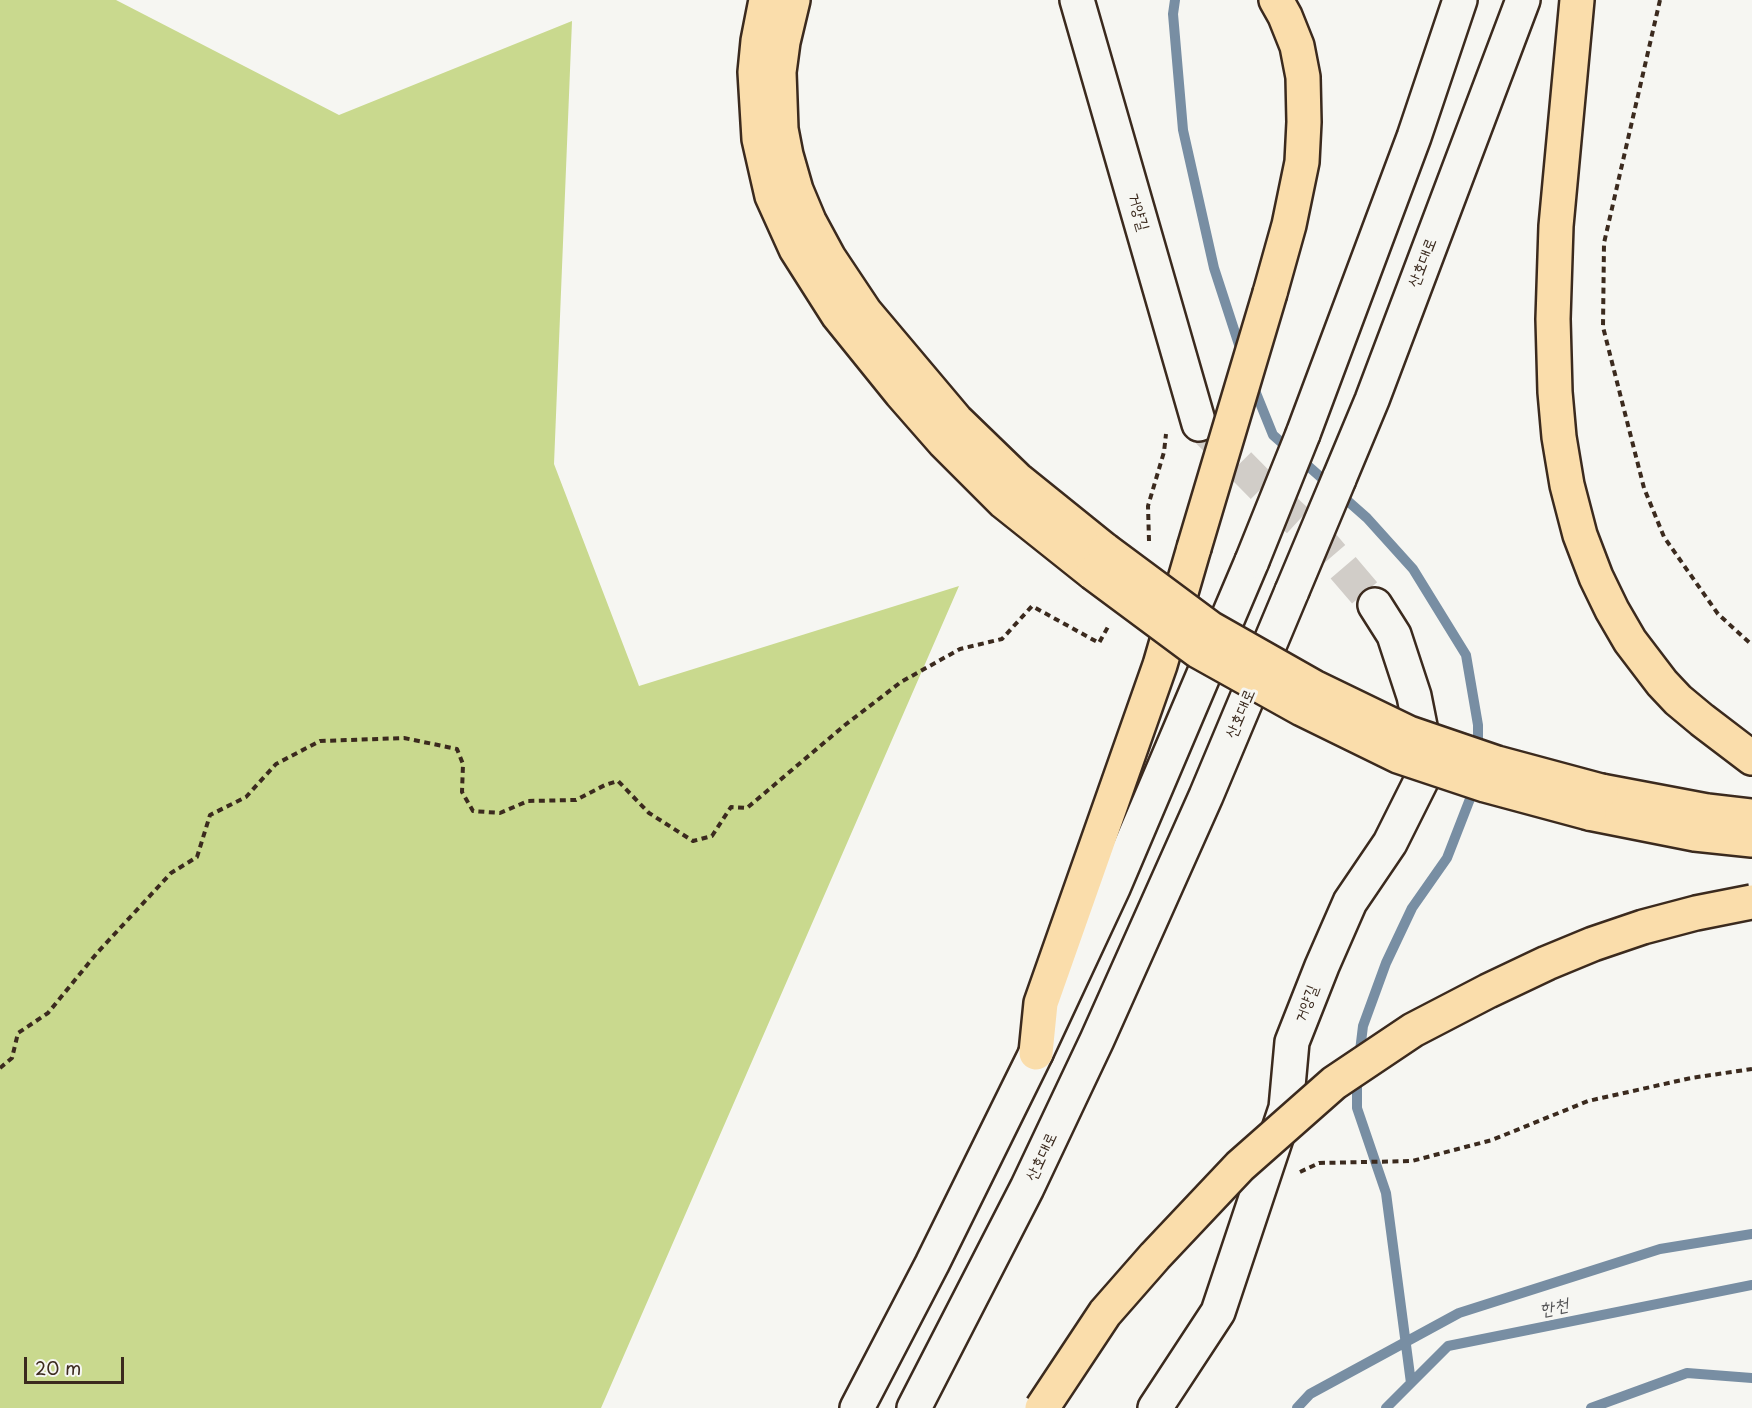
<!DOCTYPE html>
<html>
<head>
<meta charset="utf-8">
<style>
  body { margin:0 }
  #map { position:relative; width:1752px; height:1408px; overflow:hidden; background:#f6f6f2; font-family:"Playpen Sans",sans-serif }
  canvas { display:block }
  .scale { position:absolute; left:24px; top:1357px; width:100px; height:27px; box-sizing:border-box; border:3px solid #3b2a1e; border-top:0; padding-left:8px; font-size:18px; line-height:21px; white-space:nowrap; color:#3b2a1e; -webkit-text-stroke:4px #f6f6f2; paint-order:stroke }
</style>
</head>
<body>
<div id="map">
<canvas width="1752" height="1408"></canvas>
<div class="scale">20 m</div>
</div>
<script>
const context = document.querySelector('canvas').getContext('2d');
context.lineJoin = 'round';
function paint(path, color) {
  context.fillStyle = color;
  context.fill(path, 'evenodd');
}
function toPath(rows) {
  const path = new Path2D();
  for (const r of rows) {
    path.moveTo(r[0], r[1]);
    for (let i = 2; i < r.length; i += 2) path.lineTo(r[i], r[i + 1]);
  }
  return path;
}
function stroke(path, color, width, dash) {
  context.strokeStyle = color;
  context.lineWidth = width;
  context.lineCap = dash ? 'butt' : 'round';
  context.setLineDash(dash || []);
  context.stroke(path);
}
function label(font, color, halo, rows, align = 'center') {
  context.font = font + ' "Playpen Sans","Poor Story",sans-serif';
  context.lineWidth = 6;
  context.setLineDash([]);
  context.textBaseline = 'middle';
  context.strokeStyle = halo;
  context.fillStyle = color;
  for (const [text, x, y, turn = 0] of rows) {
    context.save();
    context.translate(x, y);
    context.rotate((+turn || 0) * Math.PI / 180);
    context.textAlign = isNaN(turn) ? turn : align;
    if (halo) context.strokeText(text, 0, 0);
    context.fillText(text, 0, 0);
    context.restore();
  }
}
const green = toPath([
  [0,0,116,0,339,115,572,21,554,464,639,686,959,586,601,1408,0,1408]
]);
const stream = toPath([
  [1175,0,1173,14,1183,130,1214,268,1242,354],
  [1252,383,1273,435,1367,518,1413,569,1466,655,1478,725,1478,753],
  [1359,1059,1363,1026,1386,963,1412,908,1447,858,1475,786],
  [1357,1074,1357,1108,1386,1193,1411,1383],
  [1297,1408,1310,1394,1459,1313,1660,1249,1752,1234],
  [1386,1408,1448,1346,1752,1285],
  [1591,1408,1687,1373,1752,1378]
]);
const streetTunnel = toPath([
  [1205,429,1276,501,1321,542,1375,605]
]);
const path = toPath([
  [1660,0,1604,243,1603,327,1644,488,1664,537,1718,614,1752,645],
  [1149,541,1148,506,1164,452,1166,434],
  [0,1068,12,1058,18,1033,48,1013,97,953,171,873,197,857,210,815,246,797,276,764,320,741,404,738,457,749,463,764,462,792,473,811,500,813,528,801,576,800,605,785,618,781,649,813,693,841,712,836,731,807,747,808,845,725,901,682,960,649,1002,639,1032,606,1099,643,1109,625],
  [1300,1172,1319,1163,1412,1161,1492,1140,1588,1101,1691,1078,1752,1069]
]);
const street = toPath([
  [1077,0,1199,424],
  [1155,1408,1218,1312,1286,1108,1292,1042,1322,966,1350,902,1390,843,1425,773,1423,741,1414,696,1394,635,1375,605]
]);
const secondary = toPath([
  [1303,434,1414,137,1460,0],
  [1339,479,1372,400,1523,0],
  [857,1408,932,1264,1036,1053,1113,888,1252,561],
  [914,1408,1027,1188,1097,1040,1206,796,1292,591]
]);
const highway = toPath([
  [766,0,758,41,755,72,759,139,772,196,796,249,838,315,901,393,944,442,1004,502,1093,573],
  [793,0,783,42,779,72,781,129,786,155,796,190,809,221,829,258,865,312,956,420,1017,479,1105,550],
  [1577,0,1556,226,1553,319,1555,392,1559,437,1567,485,1580,535,1596,577,1612,610,1630,641,1662,683,1678,700,1702,720,1752,758],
  [1270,293,1289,225,1302,162,1304,122,1303,77,1297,46,1285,16,1276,0],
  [1601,791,1707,811,1752,816],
  [1589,813,1695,834,1752,840],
  [1036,1053,1041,1003,1160,665,1194,548]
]);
const secondaryBridge = toPath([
  [1252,561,1303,434],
  [1292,591,1339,479]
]);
const highwayBridge = toPath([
  [1194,548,1270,293],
  [1105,550,1210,628,1314,687,1409,733,1497,763,1601,791],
  [1093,573,1198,651,1302,709,1398,756,1485,785,1589,813],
  [1042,1408,1105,1313,1155,1256,1240,1166,1334,1083,1413,1030,1488,991,1547,963,1593,944,1643,927,1696,913,1752,902]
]);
const streetNames = [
  ["거양길",1138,212,74],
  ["산호대로",1423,263,-69],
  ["산호대로",1241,714,-67],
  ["거양길",1307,1004,-69],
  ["산호대로",1042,1157,-65]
];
const waterNames = [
  ["한천",1554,1308,-11]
];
paint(green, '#c9d98e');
stroke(stream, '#788ea3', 10);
stroke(streetTunnel, '#d1cdc8', 33, [33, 16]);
stroke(street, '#3b2a1e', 38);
stroke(secondary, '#3b2a1e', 38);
stroke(highway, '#3b2a1e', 38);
stroke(path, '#3b2a1e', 4, [6, 4.5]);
stroke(street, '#f6f6f2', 33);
stroke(secondary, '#f6f6f2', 33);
stroke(highway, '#faddab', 33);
stroke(secondaryBridge, '#3b2a1e', 38, []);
stroke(highwayBridge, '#3b2a1e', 38, []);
stroke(secondaryBridge, '#f6f6f2', 33);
stroke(highwayBridge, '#faddab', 33);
label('16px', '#3b2a1e', '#f6f6f2', streetNames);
label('italic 18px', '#545456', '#f6f6f2', waterNames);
</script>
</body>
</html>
